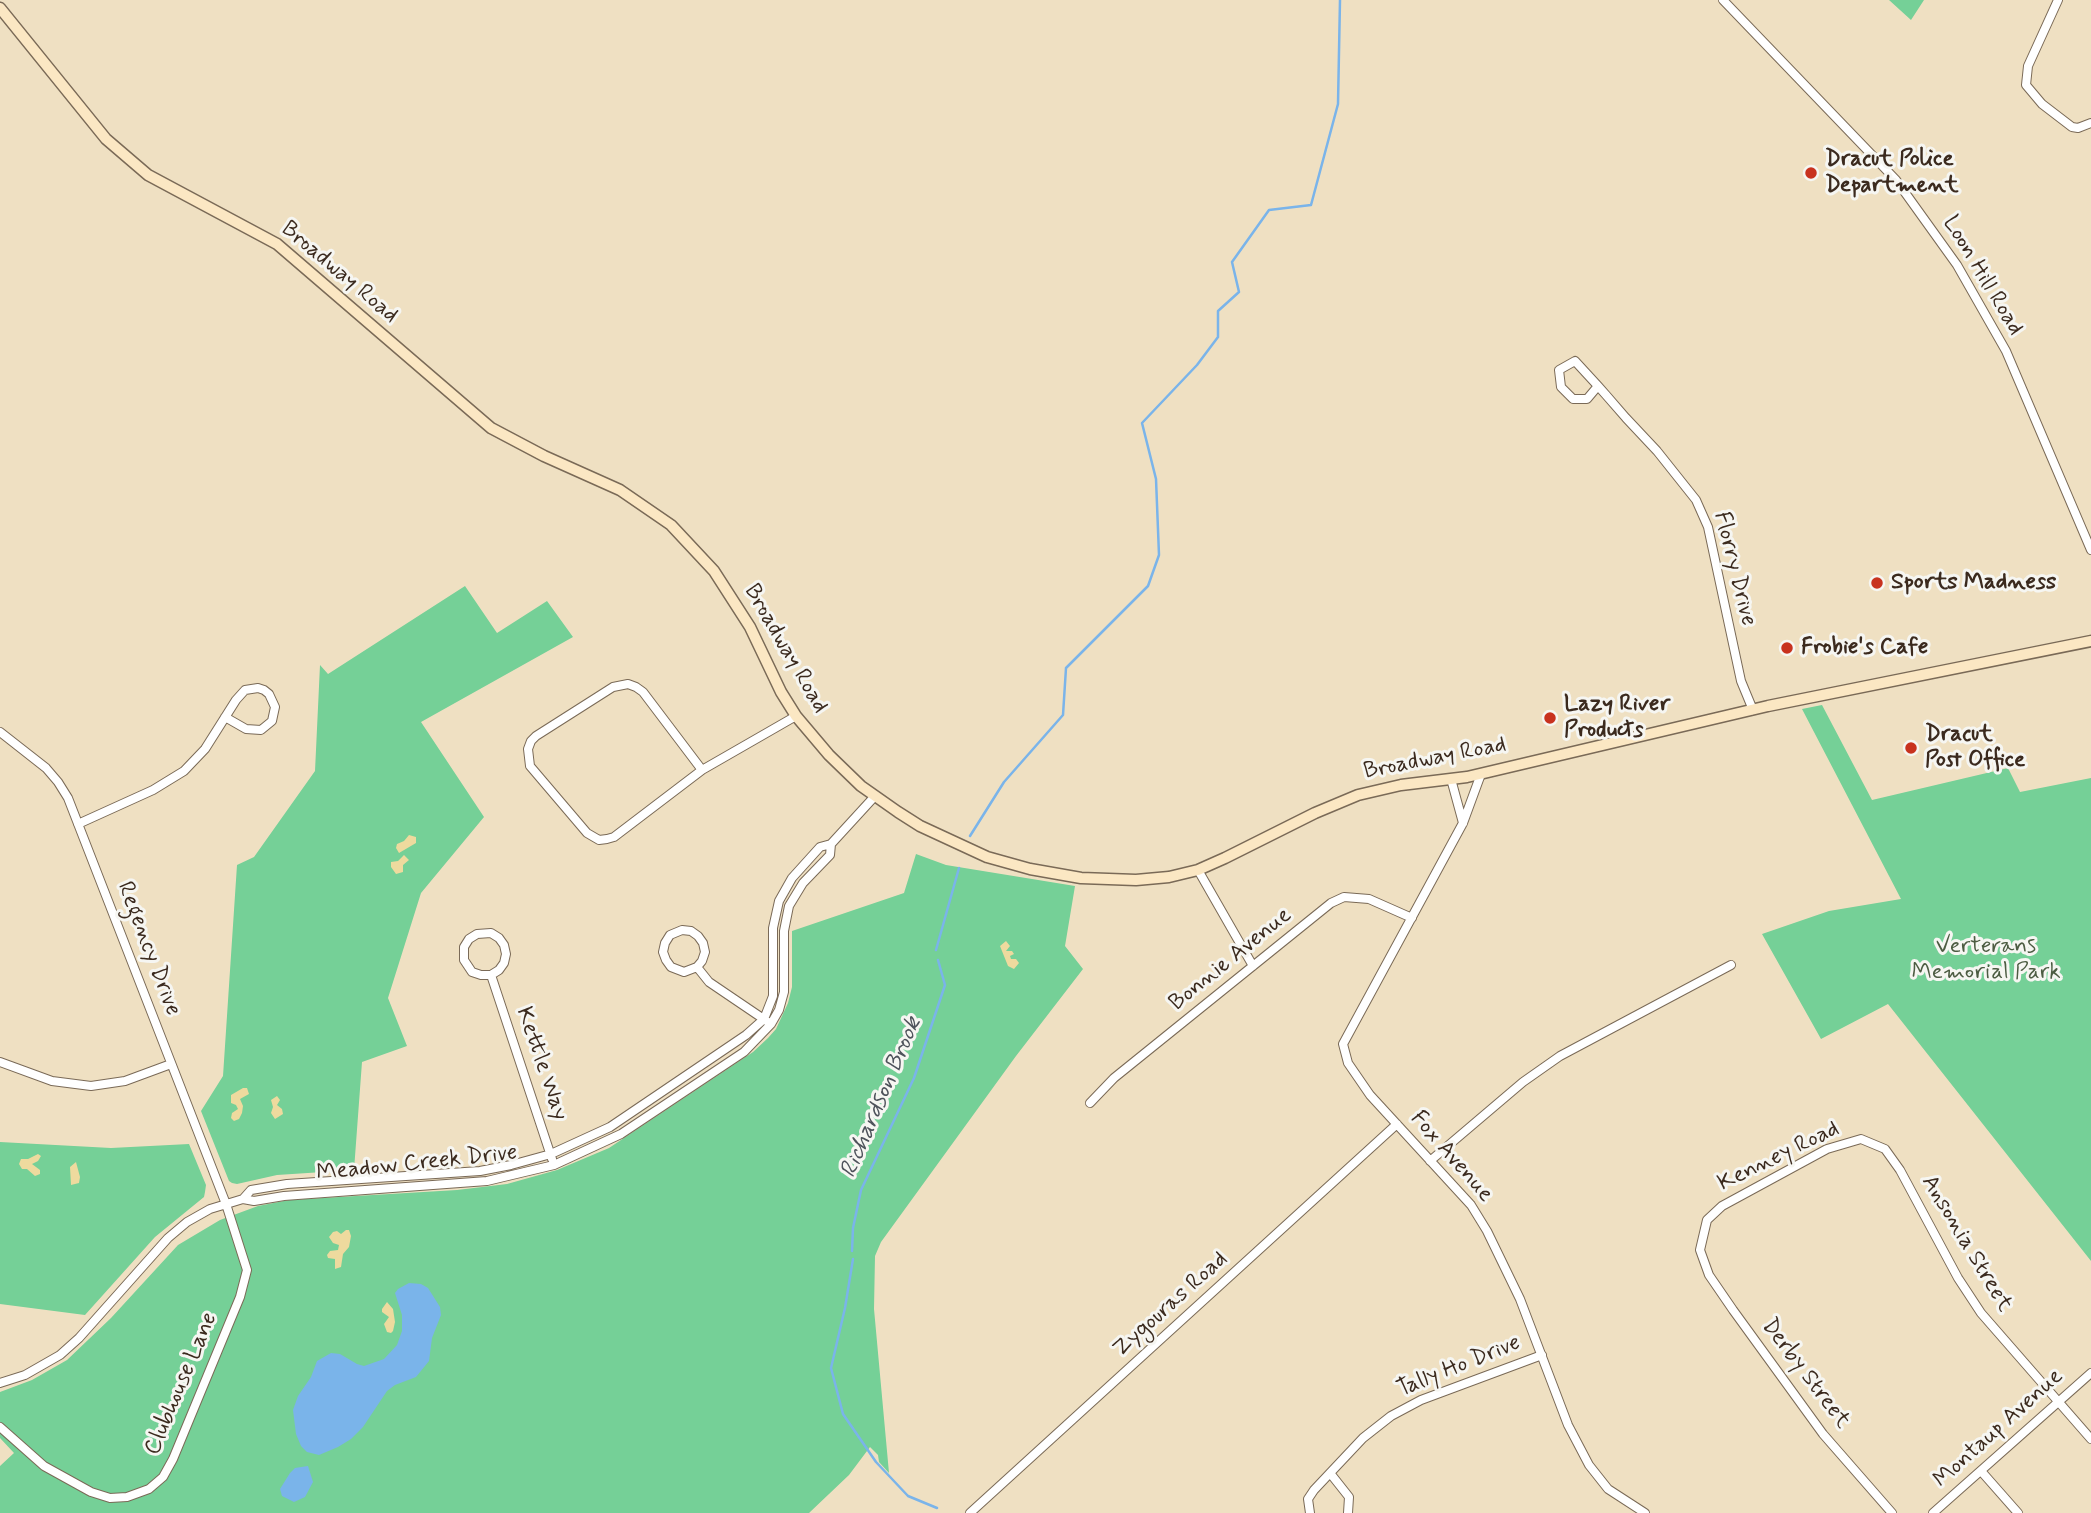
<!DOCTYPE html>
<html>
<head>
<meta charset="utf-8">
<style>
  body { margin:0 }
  canvas { display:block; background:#efe0c2 }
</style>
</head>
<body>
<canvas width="2091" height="1513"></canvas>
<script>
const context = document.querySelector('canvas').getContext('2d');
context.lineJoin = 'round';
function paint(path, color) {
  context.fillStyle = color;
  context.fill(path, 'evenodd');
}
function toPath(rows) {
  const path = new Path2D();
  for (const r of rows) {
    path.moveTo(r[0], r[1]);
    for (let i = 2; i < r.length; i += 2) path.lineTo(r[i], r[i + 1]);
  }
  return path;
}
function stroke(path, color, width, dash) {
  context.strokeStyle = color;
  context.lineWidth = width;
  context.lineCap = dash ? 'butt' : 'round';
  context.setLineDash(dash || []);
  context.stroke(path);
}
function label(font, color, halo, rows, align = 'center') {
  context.font = font + ' Mynerve,sans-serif';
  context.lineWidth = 6;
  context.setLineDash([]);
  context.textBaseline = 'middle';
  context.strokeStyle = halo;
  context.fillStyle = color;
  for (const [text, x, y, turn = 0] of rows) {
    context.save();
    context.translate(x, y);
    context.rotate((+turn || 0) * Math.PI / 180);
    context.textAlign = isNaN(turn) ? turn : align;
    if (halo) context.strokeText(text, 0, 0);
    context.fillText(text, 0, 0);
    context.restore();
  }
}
const green = toPath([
  [1889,0,1924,0,1911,20],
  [465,586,497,633,547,601,573,637,421,722,484,817,421,893,388,998,407,1046,362,1062,354,1170,277,1175,237,1184,232,1183,229,1181,201,1111,223,1076,237,865,254,857,315,771,320,665,328,674],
  [1822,705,1872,800,2008,768,2020,792,2091,778,2091,1261,1888,1004,1821,1039,1762,934,1829,911,1901,899,1802,709],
  [916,854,946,865,1075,886,1065,946,1083,969,1016,1056,881,1242,875,1256,874,1309,889,1473,879,1462,878,1455,870,1447,849,1475,809,1513,0,1513,0,1466,14,1453,0,1438,0,1392,32,1380,67,1360,111,1318,178,1245,220,1220,258,1206,289,1200,457,1190,507,1184,557,1170,609,1148,753,1052,768,1038,776,1029,788,1003,792,987,792,931,904,893],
  [0,1142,111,1148,189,1144,206,1185,205,1192,204,1197,155,1237,85,1315,0,1304]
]);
const sand = toPath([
  [409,835,416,837,416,843,399,853,396,848,397,844,404,841],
  [404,855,409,860,403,865,403,872,396,874,391,867,391,862,398,861],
  [1006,941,1010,946,1006,951,1012,951,1014,954,1010,956,1011,959,1016,959,1019,963,1014,969,1008,966,1000,946],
  [243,1088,247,1088,249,1094,240,1099,243,1106,242,1113,239,1119,234,1121,231,1118,232,1113,238,1109,236,1105,231,1103,231,1095],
  [277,1096,280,1100,277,1105,282,1109,283,1114,275,1119,271,1113,273,1107,271,1100],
  [38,1154,41,1156,38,1161,32,1164,40,1170,40,1174,35,1176,27,1169,22,1169,19,1164,21,1159,28,1159],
  [76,1162,80,1177,79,1183,71,1185,70,1167],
  [346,1230,349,1230,351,1236,349,1247,343,1254,341,1267,335,1269,335,1259,328,1258,327,1255,330,1251,338,1250,339,1245,333,1243,329,1237,333,1232,337,1231,341,1234],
  [387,1302,393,1309,395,1322,393,1331,391,1333,387,1332,384,1324,389,1317,382,1312,382,1309]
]);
const water = toPath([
  [409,1283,421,1284,428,1288,440,1307,441,1315,432,1338,429,1361,416,1377,395,1385,387,1391,363,1427,351,1439,338,1447,319,1455,307,1452,301,1446,296,1434,293,1410,298,1396,311,1377,317,1361,331,1353,340,1354,357,1364,364,1366,384,1359,397,1345,402,1331,402,1315,395,1293,398,1289],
  [308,1466,313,1482,305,1497,294,1502,282,1496,280,1489,290,1473,295,1468]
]);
const stream = toPath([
  [970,836,1004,782,1063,715,1066,668,1148,586,1159,555,1156,479,1142,423,1197,365,1218,337,1218,311,1239,292,1232,262,1269,210,1311,205,1338,104,1340,0],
  [936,950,959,868],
  [852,1251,853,1228,861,1190,914,1078,945,985,938,960],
  [853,1259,845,1308,831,1368,843,1414,876,1462,908,1496,937,1508]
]);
const minor = toPath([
  [1723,0,1896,180,1957,265,2006,351,2091,550],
  [2058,0,2028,66,2026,85,2042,104,2072,127,2078,128,2091,123],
  [1598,386,1587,399,1573,399,1561,387,1559,370,1575,361,1598,386,1606,395,1626,418,1657,451,1696,500,1708,527,1741,681,1753,710],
  [0,732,46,768,58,782,68,798,226,1204,247,1270,240,1297,173,1459,163,1477,149,1489,127,1497,110,1498,91,1492,44,1466,0,1427],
  [702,770,643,692,636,687,628,684,613,687,536,736,531,741,528,749,530,766,587,833,599,840,607,839,614,837,702,770,796,716],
  [1481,774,1463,823,1343,1044,1348,1063,1370,1095,1471,1205,1487,1231,1520,1299,1568,1425,1589,1465,1608,1489,1645,1513],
  [1451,779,1463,823],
  [78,824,153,790,184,771,205,749,236,700,245,690,258,688,264,690,269,694,275,707,272,721,261,730,246,729,225,717],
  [1198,870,1253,966],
  [697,967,702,961,705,952,703,943,698,936,691,931,682,930,670,935,665,943,663,952,666,960,671,967,684,972,697,967,709,982,768,1022],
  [491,975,499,970,504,963,506,954,504,945,499,938,491,933,477,934,469,939,464,947,464,960,472,972,481,975,491,975,552,1159],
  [0,1062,52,1081,91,1086,125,1081,171,1064],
  [1090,1103,1114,1078,1331,903,1344,897,1369,899,1412,918],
  [1430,1161,1523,1082,1560,1056,1731,965],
  [243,1199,254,1201,284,1196,487,1181,554,1165,621,1134,744,1052,771,1024,779,1010,784,992,784,931,789,906,803,883,830,855,831,844,875,796],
  [0,1383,25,1375,60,1355,79,1338,168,1238,187,1222,210,1209,243,1199,251,1190,287,1184,480,1171,511,1165,551,1154,610,1127,746,1035,764,1019,773,996,773,928,779,901,792,878,820,847,831,844],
  [1981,1471,2018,1513],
  [1330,1473,1349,1497,1348,1513],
  [970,1513,1397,1124],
  [1310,1513,1308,1499,1314,1490,1363,1438,1391,1416,1421,1400,1542,1355],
  [1892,1513,1823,1434,1733,1310,1709,1275,1700,1250,1707,1220,1722,1206,1827,1149,1861,1139,1885,1149,1900,1170,1958,1278,1981,1313,2091,1439],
  [1933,1513,2091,1373]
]);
const secondary = toPath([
  [0,8,106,139,148,175,277,244,491,428,544,456,620,490,671,525,714,571,750,627,781,692,796,716,829,755,861,786,898,812,920,826,987,857,1030,869,1081,878,1136,880,1169,877,1198,870,1225,858,1315,813,1358,795,1401,785,1467,777,1768,706,2091,641]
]);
const markers = [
  [1811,173,7,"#c8321e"],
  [1877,583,7,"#c8321e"],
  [1787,648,7,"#c8321e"],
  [1550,718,7,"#c8321e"],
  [1911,748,7,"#c8321e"]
];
const poiNames = [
  ["Dracut Police",1825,160],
  ["Department",1825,186],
  ["Sports Madness",1891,583],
  ["Frobie's Cafe",1801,648],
  ["Lazy River",1564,705],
  ["Products",1564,731],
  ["Dracut",1925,735],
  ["Post Office",1925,761]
];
const streetNames = [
  ["Broadway Road",339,273,40],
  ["Loon Hill Road",1982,276,59],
  ["Florry Drive",1734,569,76],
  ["Broadway Road",785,649,60],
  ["Broadway Road",1435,759,-11],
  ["Regency Drive",148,949,69],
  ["Bonnie Avenue",1231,960,-39],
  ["Kettle Way",541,1064,71],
  ["Fox Avenue",1451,1157,49],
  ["Kenney Road",1779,1157,-26],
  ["Meadow Creek Drive",417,1164,-6],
  ["Ansonia Street",1966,1244,59],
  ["Zygouras Road",1171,1305,-42],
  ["Tally Ho Drive",1459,1367,-22],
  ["Derby Street",1805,1374,53],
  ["Clubhouse Lane",182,1384,-67],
  ["Montaup Avenue",1999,1429,-42]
];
const parkNames = [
  ["Verterans",1986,947],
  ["Memorial Park",1986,973]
];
const waterNames = [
  ["Richardson Brook",882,1098,-67]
];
paint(green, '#75d097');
paint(sand, '#eeda9e');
paint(water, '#7ab4ea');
stroke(stream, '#7ab4ea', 2.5);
stroke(minor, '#7a6a57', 10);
stroke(secondary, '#7a6a57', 13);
stroke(minor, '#fff', 8);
stroke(secondary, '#fbe7c3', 10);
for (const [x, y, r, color] of markers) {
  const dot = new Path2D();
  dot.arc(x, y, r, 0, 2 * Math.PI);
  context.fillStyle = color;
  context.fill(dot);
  stroke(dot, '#f6f6f2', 2.5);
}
label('bold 23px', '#3b2a1e', '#f6f6f2', poiNames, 'left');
label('23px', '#3b2a1e', '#f6f6f2', streetNames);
label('23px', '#4c5c42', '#f6f6f2', parkNames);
label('italic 24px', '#4e535b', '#f6f6f2', waterNames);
</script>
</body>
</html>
